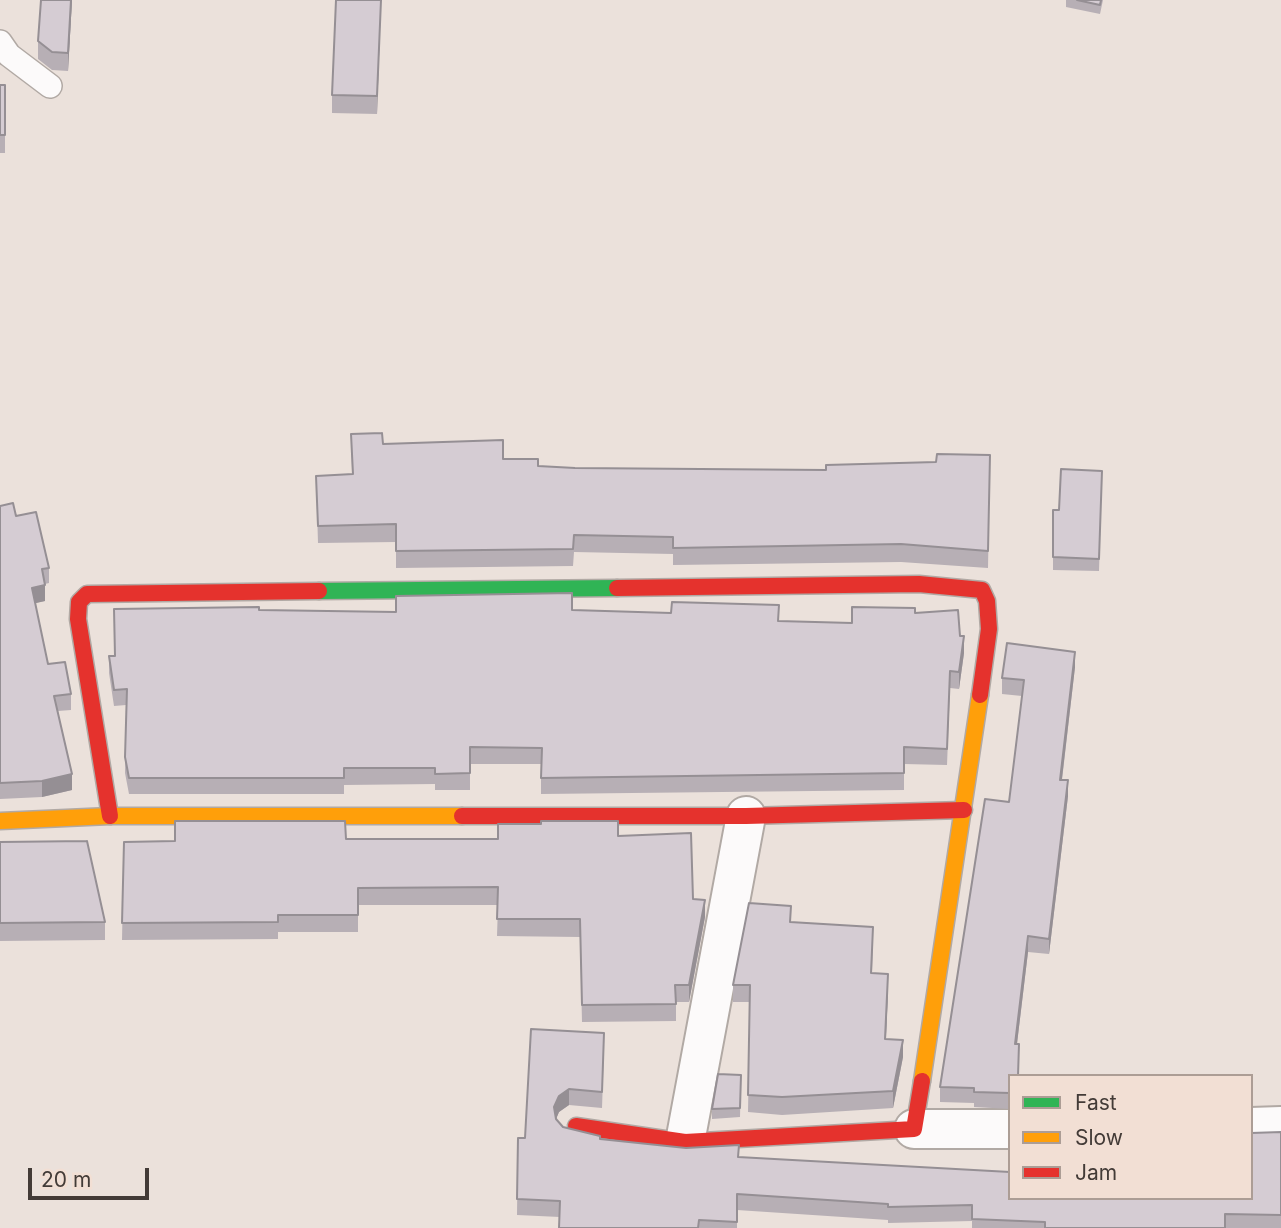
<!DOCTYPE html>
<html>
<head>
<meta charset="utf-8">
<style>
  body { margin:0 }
  #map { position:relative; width:1281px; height:1228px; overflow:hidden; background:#ebe1db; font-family:Inter,sans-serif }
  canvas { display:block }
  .legend { position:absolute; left:1008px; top:1074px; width:245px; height:126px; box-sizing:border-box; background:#f2dfd4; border:2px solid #ac9d95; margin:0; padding:9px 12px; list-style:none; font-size:21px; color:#433b37 }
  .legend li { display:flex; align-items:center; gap:14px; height:35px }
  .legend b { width:35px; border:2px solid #ac9d95 }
  .scale { position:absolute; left:28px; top:1168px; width:121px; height:32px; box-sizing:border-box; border:4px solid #433b37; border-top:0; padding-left:9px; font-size:21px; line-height:24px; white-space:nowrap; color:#433b37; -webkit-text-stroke:5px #f2dfd4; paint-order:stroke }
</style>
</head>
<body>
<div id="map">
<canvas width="1281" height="1228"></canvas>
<ul class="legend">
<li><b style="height:9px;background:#30b455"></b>Fast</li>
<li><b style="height:9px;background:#ff9f0a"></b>Slow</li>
<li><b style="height:9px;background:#e5322d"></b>Jam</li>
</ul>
<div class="scale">20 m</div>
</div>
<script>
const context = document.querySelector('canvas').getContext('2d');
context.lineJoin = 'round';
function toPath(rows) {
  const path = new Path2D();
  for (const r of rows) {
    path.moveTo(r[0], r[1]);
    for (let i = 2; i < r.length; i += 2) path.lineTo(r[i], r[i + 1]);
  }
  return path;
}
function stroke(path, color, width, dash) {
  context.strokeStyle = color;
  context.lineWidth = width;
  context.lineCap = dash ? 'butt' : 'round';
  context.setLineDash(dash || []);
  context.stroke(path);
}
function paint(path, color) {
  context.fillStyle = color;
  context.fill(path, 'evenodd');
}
const lane = toPath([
  [0,42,9,55,50,86]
]);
const street = toPath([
  [1251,1127,1281,1126],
  [914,1129,1010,1129],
  [685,1142,746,816]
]);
const fast = toPath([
  [319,591,617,588]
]);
const slow = toPath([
  [0,821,110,816,462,816],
  [922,1081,980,695]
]);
const jam = toPath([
  [617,588,919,584,982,590,987,601,989,629,980,695],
  [110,816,78,619,79,602,87,594,319,591],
  [462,816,746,816,964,810],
  [576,1126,685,1142,914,1129,922,1081]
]);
const wall = toPath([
  [72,0,68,71,52,70,38,59,38,41],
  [381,0,377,114,332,113,332,95],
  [1066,0,1103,0,1100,14,1066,7],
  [0,85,5,85,5,153,0,153],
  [351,434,383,444,503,459,538,466,575,468,826,470,936,462,990,455,988,568,901,562,673,565,673,554,574,552,573,566,396,568,396,542,318,543,316,476,352,474],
  [1102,471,1099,571,1053,570,1053,510,1059,510],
  [0,506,16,516,49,568,49,583,45,584,45,601,35,603,48,664,71,694,71,710,58,711,72,790,42,797,0,799],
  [259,610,396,612,572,610,779,621,852,623,915,613,960,636,964,653,959,689,950,688,947,765,904,764,904,790,541,794,541,764,470,764,470,790,435,790,435,784,344,785,344,794,129,794,125,773,126,705,114,706,109,673,109,656,114,656],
  [1075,667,1062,780,1068,796,1049,954,1028,952,1017,1044,1010,1076,1010,1109,974,1107,974,1103,940,1102,940,1087,1009,802,1022,696,1002,694,1002,678],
  [618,836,693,899,705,917,689,1002,676,1002,676,1021,582,1022,580,937,497,936,498,905,358,905,358,932,278,932,278,939,122,940,124,842,346,839,498,839],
  [0,842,105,922,105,940,0,941],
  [791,922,873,944,872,973,888,991,886,1039,903,1057,893,1108,782,1115,748,1112,750,1002,733,1002,733,985],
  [604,1049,602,1108,569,1105,559,1112,556,1119,563,1127,600,1139,739,1157,1010,1198,1281,1132,1281,1228,972,1228,972,1221,888,1223,888,1220,737,1210,737,1228,559,1228,560,1217,517,1215,518,1138,525,1138],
  [741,1075,740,1117,712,1119,712,1109]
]);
const shadedWall = toPath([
  [71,0,72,0,68,71,68,53],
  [381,0,377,114,377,96],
  [45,585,45,601,32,604,32,588],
  [964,636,964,653,959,689,959,672],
  [1075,652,1075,667,1060,795,1060,780],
  [72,774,72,790,42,797,42,781],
  [1068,780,1068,796,1049,954,1049,939],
  [705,900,705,917,689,1002,689,985],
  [1028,936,1028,952,1015,1060,1015,1044],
  [888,974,888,991,885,1057,885,1039],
  [903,1040,903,1057,893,1108,893,1091],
  [569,1089,569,1105,559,1112,554,1124,554,1107,559,1096]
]);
const building = toPath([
  [41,0,71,0,68,53,52,52,38,41,41,0],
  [336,0,381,0,377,96,332,95,336,0],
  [1077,0,1101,0,1100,5,1077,0],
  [0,85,5,85,5,135,0,135,0,85],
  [382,433,383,444,503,440,503,459,538,459,538,466,575,468,826,470,826,465,936,462,937,454,990,455,988,551,901,544,673,548,673,537,574,535,573,549,396,551,396,524,318,526,316,476,353,474,351,434,382,433],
  [1061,469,1102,471,1099,559,1053,557,1053,510,1059,510,1061,469],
  [13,503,16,516,36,512,49,568,42,569,45,585,32,588,48,664,65,662,71,694,54,696,72,774,42,781,0,783,0,506,13,503],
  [572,593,572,610,671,613,672,602,779,605,778,621,852,623,852,607,915,608,915,613,958,610,960,636,964,636,959,672,950,671,947,749,904,747,904,773,541,778,542,748,470,747,470,773,435,774,435,768,344,768,344,778,129,778,125,757,127,689,114,690,109,656,115,656,114,609,259,607,259,610,396,612,396,596,572,593],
  [1007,643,1075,652,1060,780,1068,780,1049,939,1028,936,1015,1044,1019,1044,1018,1076,1010,1076,1010,1093,974,1092,974,1088,940,1087,985,799,1009,802,1024,680,1002,678,1007,643],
  [175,821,345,821,346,839,498,839,498,824,541,824,541,821,618,821,618,836,691,833,693,899,705,900,689,985,675,985,676,1004,582,1005,580,919,497,919,498,887,358,888,358,915,278,915,278,922,122,923,124,842,175,841,175,821],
  [87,841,105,922,0,923,0,842,87,841],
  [749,903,791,906,790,922,873,927,871,973,888,974,885,1039,903,1040,893,1091,782,1097,748,1095,750,985,733,985,749,903],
  [531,1029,604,1033,602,1092,569,1089,559,1096,554,1107,556,1119,563,1127,600,1136,600,1139,686,1148,739,1145,738,1157,1010,1172,1010,1198,1251,1198,1251,1133,1281,1132,1281,1215,1225,1214,1225,1228,1045,1228,1045,1222,972,1219,972,1205,888,1207,888,1204,737,1194,737,1222,699,1220,698,1228,559,1228,560,1201,517,1199,518,1138,525,1138,531,1029],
  [718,1074,741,1075,740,1108,712,1109,718,1074]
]);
stroke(lane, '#b1a9a4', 26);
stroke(street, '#b1a9a4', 42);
stroke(fast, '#b1a9a4', 19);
stroke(slow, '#b1a9a4', 19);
stroke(jam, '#b1a9a4', 19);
stroke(lane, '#fcfafa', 23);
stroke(street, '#fcfafa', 38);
stroke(fast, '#30b455', 16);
stroke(slow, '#ff9f0a', 16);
stroke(jam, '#e5322d', 16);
paint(wall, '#b7afb5');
paint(shadedWall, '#958f94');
paint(building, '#d5ccd3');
stroke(building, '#958f94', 2);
</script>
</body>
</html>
